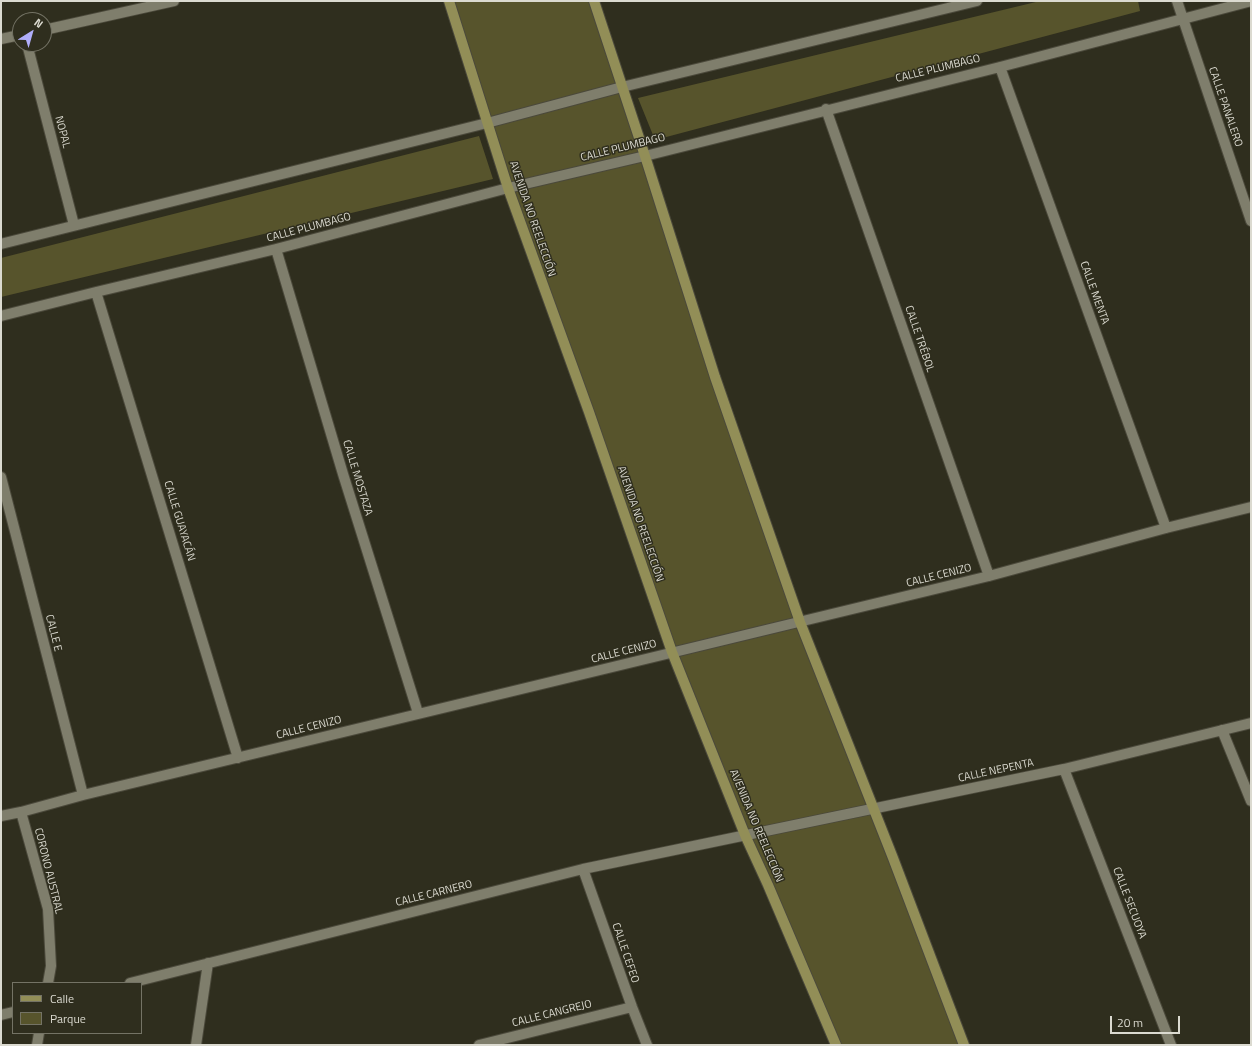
<!DOCTYPE html>
<html>
<head>
<meta charset="utf-8">
<style>
  body { margin:0 }
  #map { position:relative; width:1252px; height:1046px; overflow:hidden; background:#2f2e1e; font-family:"Titillium Web",sans-serif }
  canvas { display:block }
  .frame { position:absolute; inset:0; border:2px solid #dbdad0; pointer-events:none }
  .legend { position:absolute; left:12px; top:982px; width:130px; height:52px; box-sizing:border-box; background:#2f2e1e; border:1px solid #747365; margin:0; padding:5px 7px; list-style:none; font-size:12px; color:#dbdad0 }
  .legend li { display:flex; align-items:center; gap:8px; height:20px }
  .legend b { width:20px; border:1px solid #747365 }
  .north { position:absolute; left:12px; top:12px; width:40px; height:40px; box-sizing:border-box; background:#2f2e1e; border:1px solid #747365; border-radius:50%; rotate:37deg; font-size:11px; font-weight:700; line-height:16px; text-align:center; color:#dbdad0 }
  .north::after { content:''; display:block; margin:auto; width:14px; height:18px; background:#b0aefa; clip-path:polygon(50% 0,100% 100%,50% 72%,0 100%) }
  .scale { position:absolute; left:1110px; top:1016px; width:70px; height:18px; box-sizing:border-box; border:2px solid #dbdad0; border-top:0; padding-left:5px; font-size:12px; line-height:14px; white-space:nowrap; color:#dbdad0; -webkit-text-stroke:3px #2f2e1e; paint-order:stroke }
</style>
</head>
<body>
<div id="map">
<canvas width="1252" height="1046"></canvas>
<div class="frame"></div>
<ul class="legend">
<li><b style="height:5px;background:#928e57"></b>Calle</li>
<li><b style="height:11px;background:#57542c"></b>Parque</li>
</ul>
<div class="north">N</div>
<div class="scale">20 m</div>
</div>
<script>
const context = document.querySelector('canvas').getContext('2d');
context.lineJoin = 'round';
function paint(path, color) {
  context.fillStyle = color;
  context.fill(path, 'evenodd');
}
function toPath(rows) {
  const path = new Path2D();
  for (const r of rows) {
    path.moveTo(r[0], r[1]);
    for (let i = 2; i < r.length; i += 2) path.lineTo(r[i], r[i + 1]);
  }
  return path;
}
function stroke(path, color, width, dash) {
  context.strokeStyle = color;
  context.lineWidth = width;
  context.lineCap = dash ? 'butt' : 'round';
  context.setLineDash(dash || []);
  context.stroke(path);
}
function label(font, color, halo, rows, align = 'center') {
  context.font = font + ' "Titillium Web",sans-serif';
  context.lineWidth = 3;
  context.setLineDash([]);
  context.textBaseline = 'middle';
  context.strokeStyle = halo;
  context.fillStyle = color;
  for (const [text, x, y, turn = 0] of rows) {
    context.save();
    context.translate(x, y);
    context.rotate((+turn || 0) * Math.PI / 180);
    context.textAlign = isNaN(turn) ? turn : align;
    if (halo) context.strokeText(text, 0, 0);
    context.fillText(text, 0, 0);
    context.restore();
  }
}
const green = toPath([
  [449,1,594,1,800,622,966,1045,833,1045,672,652],
  [1040,1,1138,1,1140,11,655,140,638,98],
  [479,136,493,179,1,297,1,258]
]);
const minor = toPath([
  [1177,1,1251,221],
  [44,30,174,1],
  [1,39,20,35],
  [27,44,74,225],
  [1000,67,1166,528],
  [826,109,989,576],
  [1,244,487,123,622,87,977,1],
  [276,249,343,474,418,713],
  [96,292,238,758],
  [1,316,96,292,276,249,508,188,645,156,1000,67,1251,1],
  [1,477,83,795],
  [1222,730,1251,801],
  [1064,769,1171,1045],
  [21,812,48,909,51,966,48,983],
  [1,816,21,812,83,795,989,576,1166,528,1251,507],
  [583,869,632,1007,647,1045],
  [130,983,583,869,1064,769,1251,723],
  [1,1015,13,1012],
  [37,1045,39,1033],
  [196,1045,208,963],
  [479,1045,632,1007]
]);
const major = toPath([
  [449,1,508,188,589,412,672,652,745,835,768,885,836,1045],
  [594,1,645,156,715,377,800,622,893,858,964,1045]
]);
const streetNames = [
  ["CALLE PLUMBAGO",938,69,-14],
  ["CALLE PANALERO",1225,107,71],
  ["NOPAL",62,132,75],
  ["CALLE PLUMBAGO",623,148,-14],
  ["AVENIDA NO REELECCIÓN",532,219,71],
  ["CALLE PLUMBAGO",309,228,-15],
  ["CALLE MENTA",1094,293,70],
  ["CALLE TRÉBOL",919,339,71],
  ["CALLE MOSTAZA",357,478,73],
  ["CALLE GUAYACÁN",179,521,73],
  ["AVENIDA NO REELECCIÓN",640,524,71],
  ["CALLE CENIZO",939,576,-14],
  ["CALLE E",53,633,76],
  ["CALLE CENIZO",624,652,-14],
  ["CALLE CENIZO",309,728,-14],
  ["CALLE NEPENTA",996,771,-12],
  ["AVENIDA NO REELECCIÓN",756,826,67],
  ["CORONO AUSTRAL",48,871,76],
  ["CALLE CARNERO",434,894,-14],
  ["CALLE SECUOYA",1129,903,69],
  ["CALLE CEFEO",625,953,71],
  ["CALLE CANGREJO",552,1014,-14]
];
paint(green, '#57542c');
stroke(minor, '#4b493b', 12);
stroke(major, '#4b493b', 12);
stroke(minor, '#7f7e6c', 10);
stroke(major, '#928e57', 10);
label('11px', '#dbdad0', '#2f2e1e', streetNames);
</script>
</body>
</html>
